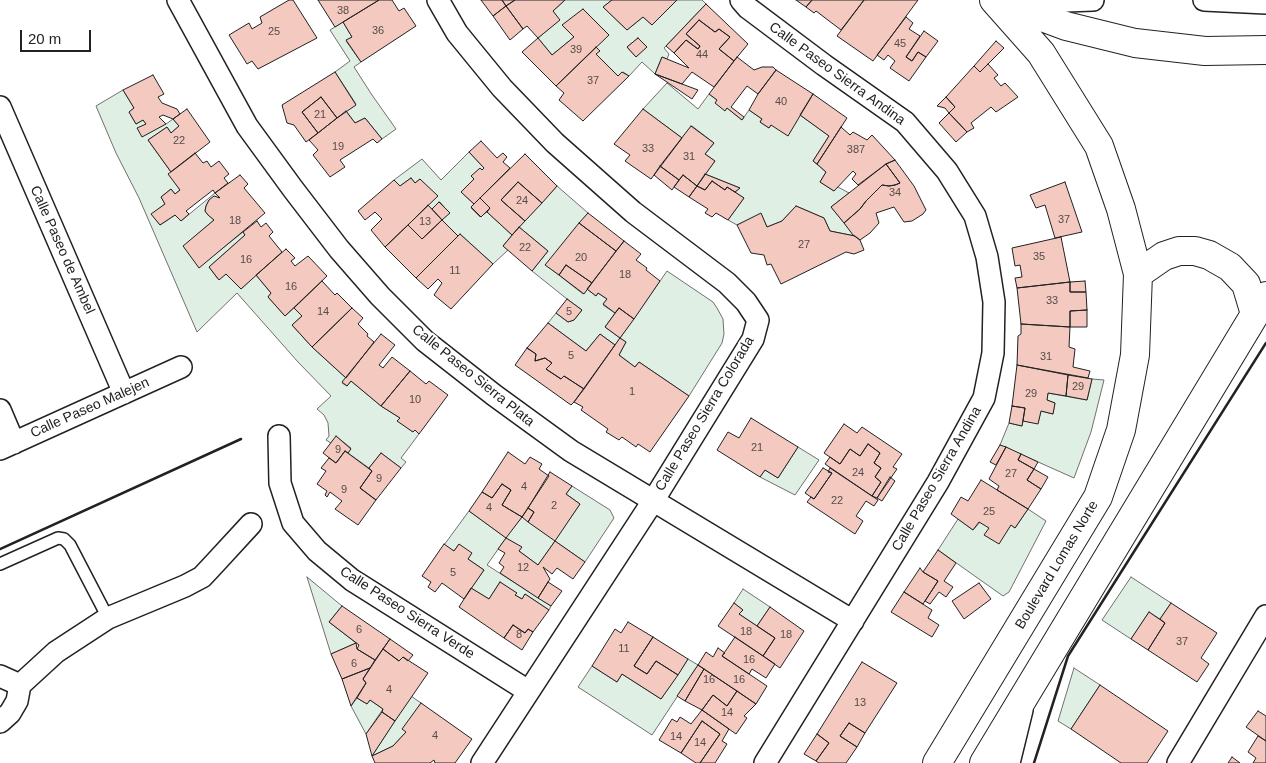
<!DOCTYPE html>
<html>
<head>
<meta charset="utf-8">
<style>
  body { margin:0 }
  #map { position:relative; width:1266px; height:763px; overflow:hidden; background:#fff; font-family:Helvetica,sans-serif }
  canvas { display:block }
  .scale { position:absolute; left:20px; top:30px; width:71px; height:22px; box-sizing:border-box; border:2px solid #222; border-top:0; padding-left:6px; font-size:15px; line-height:18px; white-space:nowrap; color:#222; -webkit-text-stroke:4px #fff; paint-order:stroke }
</style>
</head>
<body>
<div id="map">
<canvas width="1266" height="763"></canvas>
<div class="scale">20 m</div>
</div>
<script>
const context = document.querySelector('canvas').getContext('2d');
context.lineJoin = 'round';
function paint(path, color) {
  context.fillStyle = color;
  context.fill(path, 'evenodd');
}
function toPath(rows) {
  const path = new Path2D();
  for (const r of rows) {
    path.moveTo(r[0], r[1]);
    for (let i = 2; i < r.length; i += 2) path.lineTo(r[i], r[i + 1]);
  }
  return path;
}
function stroke(path, color, width, dash) {
  context.strokeStyle = color;
  context.lineWidth = width;
  context.lineCap = dash ? 'butt' : 'round';
  context.setLineDash(dash || []);
  context.stroke(path);
}
function label(font, color, halo, rows, align = 'center') {
  context.font = font + ' Helvetica,sans-serif';
  context.lineWidth = 4;
  context.setLineDash([]);
  context.textBaseline = 'middle';
  context.strokeStyle = halo;
  context.fillStyle = color;
  for (const [text, x, y, turn = 0] of rows) {
    context.save();
    context.translate(x, y);
    context.rotate((+turn || 0) * Math.PI / 180);
    context.textAlign = isNaN(turn) ? turn : align;
    if (halo) context.strokeText(text, 0, 0);
    context.fillText(text, 0, 0);
    context.restore();
  }
}
const green = toPath([
  [565,0,612,0,603,7,627,30,643,17,652,25,677,0,702,0,706,4,664,48,669,54,667,59,662,57,655,74,642,62,629,76,623,72,618,76,596,54,563,25,574,37,552,55,538,38,559,20,553,11,565,0],
  [638,38,646,47,636,57,627,47,638,38],
  [343,22,352,37,346,41,361,62,354,67,372,95,396,129,382,139,365,118,355,123,346,111,356,104,335,72,350,61,330,30,343,22],
  [667,83,698,109,709,94,717,100,725,110,727,108,742,120,749,110,762,119,760,122,769,128,771,125,800,115,829,136,813,161,826,172,820,182,834,191,838,187,849,193,831,207,855,236,830,231,824,218,796,206,782,221,767,227,761,214,737,225,728,220,744,198,735,192,740,188,705,174,715,161,705,154,714,143,692,126,682,138,643,109,667,83],
  [123,90,134,108,129,112,136,124,143,120,146,124,138,129,166,124,173,119,179,126,171,133,167,127,148,140,171,172,169,174,180,190,175,194,171,189,161,197,165,204,152,214,160,225,175,215,181,221,215,193,220,198,214,197,209,200,206,206,205,211,208,215,214,220,184,246,199,267,243,232,245,235,209,267,218,279,226,274,241,289,256,275,271,293,268,297,285,316,294,308,302,316,292,325,312,347,346,378,342,383,347,386,351,381,381,406,400,418,398,421,413,432,415,430,419,434,401,458,406,462,401,468,381,453,369,468,348,453,351,448,337,437,331,443,326,440,329,436,328,423,324,415,317,409,331,396,298,362,237,293,197,332,139,198,116,153,96,106,123,90],
  [469,152,484,168,482,170,480,168,472,176,474,179,461,192,474,204,471,208,480,217,487,212,512,235,503,246,508,250,493,264,460,234,458,236,442,220,449,213,440,202,432,209,428,205,437,196,420,179,415,183,411,178,400,186,394,180,422,159,441,180,469,152],
  [557,186,588,213,546,265,583,294,587,289,596,296,598,293,607,299,603,305,615,313,605,327,620,338,667,271,713,302,717,308,723,319,724,334,722,343,689,396,639,362,635,367,619,355,626,342,620,338,615,345,600,334,586,351,548,323,556,313,568,322,574,320,582,310,567,299,532,271,548,251,519,227,557,186],
  [1092,379,1104,380,1091,432,1074,478,1000,445,1009,423,1022,426,1023,421,1038,423,1041,411,1053,414,1055,403,1047,400,1048,393,1087,400,1092,379],
  [798,447,819,460,795,495,760,477,765,470,778,478,798,447],
  [572,486,610,510,614,518,585,562,555,541,538,565,519,551,521,547,506,538,487,565,551,606,549,610,525,594,522,599,515,595,516,593,500,582,489,599,471,588,484,570,468,559,459,544,454,551,444,545,469,511,505,537,522,517,555,540,580,504,566,494,572,486],
  [1028,509,1046,521,1009,592,1003,596,938,550,958,519,973,530,980,522,1011,525,1015,528,1028,509],
  [307,577,342,606,329,622,356,643,331,654,307,577],
  [1131,577,1171,603,1160,619,1149,612,1131,639,1102,620,1131,577],
  [743,589,770,607,757,626,739,614,743,610,734,603,743,589],
  [688,659,698,665,652,735,578,687,592,666,617,682,622,674,661,699,688,659],
  [1074,668,1100,685,1071,729,1058,721,1074,668],
  [411,696,421,703,406,732,393,746,372,756,411,696],
  [357,698,367,704,370,700,383,709,366,734,351,706,357,698]
]);
const building = toPath([
  [289,0,293,0,317,38,258,69,252,61,247,64,229,35,249,23,252,29,262,23,260,17,289,0],
  [318,0,379,0,335,27,318,0],
  [379,0,392,0,399,11,404,8,416,26,361,62,346,40,352,37,343,22,379,0],
  [481,0,502,0,506,6,493,16,481,0],
  [502,0,515,0,506,6,502,0],
  [515,0,565,0,553,11,560,20,538,38,527,26,523,29,506,6,515,0],
  [612,0,677,0,652,25,643,17,627,30,603,7,612,0],
  [796,0,812,0,806,7,796,0],
  [812,0,864,0,841,30,816,11,814,13,806,7,812,0],
  [864,0,918,0,873,61,837,36,864,0],
  [706,4,748,44,734,61,719,49,730,37,719,29,715,32,699,20,686,34,700,46,698,49,686,40,674,53,666,46,706,4],
  [506,6,523,29,510,40,493,16,506,6],
  [583,9,609,35,556,86,522,52,538,38,552,55,574,37,562,25,583,9],
  [906,17,913,23,909,29,920,36,906,57,912,61,918,52,926,57,909,81,890,68,895,61,888,55,884,60,877,55,906,17],
  [699,20,715,32,719,29,730,37,719,49,734,61,714,87,692,72,682,84,655,74,662,57,689,68,674,53,686,40,698,49,700,46,686,34,699,20],
  [924,31,938,41,926,57,918,52,912,61,906,57,924,31],
  [638,38,647,47,636,57,627,47,638,38],
  [996,41,1004,48,980,72,974,66,996,41],
  [596,47,600,51,596,54,618,76,622,72,629,76,583,121,559,100,564,93,556,86,596,47],
  [737,57,754,70,762,67,773,67,776,70,758,94,747,86,731,107,744,117,742,120,727,108,725,111,715,103,717,100,709,94,737,57],
  [988,64,998,75,994,78,1001,86,1005,83,1018,97,996,112,991,107,971,123,974,128,967,132,949,113,955,107,946,97,974,66,980,72,988,64],
  [776,70,813,94,788,136,771,125,769,128,760,122,762,119,749,110,758,94,776,70],
  [335,72,356,105,337,118,321,97,302,112,318,133,306,142,294,125,287,123,282,105,335,72],
  [655,74,682,84,698,90,692,99,655,74],
  [153,75,164,94,158,97,162,103,177,109,180,114,173,119,163,115,159,117,166,124,142,137,137,128,146,124,143,120,136,124,129,112,134,108,123,90,153,75],
  [813,94,847,118,817,164,813,161,829,136,800,115,813,94],
  [321,97,337,118,318,133,302,112,321,97],
  [946,97,955,107,949,113,945,108,937,106,946,97],
  [187,109,210,142,171,172,148,140,167,127,171,133,179,126,173,119,187,109],
  [643,109,682,138,651,179,625,161,630,155,614,144,643,109],
  [346,111,355,123,365,118,382,139,377,143,373,139,340,160,345,167,330,177,313,155,318,150,309,140,346,111],
  [949,113,967,132,956,142,939,123,949,113],
  [691,126,714,143,705,154,715,161,697,186,683,175,679,180,660,166,691,126],
  [841,127,850,135,853,132,867,140,872,135,895,160,886,164,858,185,852,179,856,174,853,171,834,191,820,182,826,172,817,164,841,127],
  [481,141,497,158,503,153,507,157,503,162,510,168,474,204,461,192,474,179,471,176,480,168,482,170,484,168,469,152,481,141],
  [195,153,203,163,207,161,211,167,219,161,229,174,224,178,228,183,215,193,213,190,186,211,189,214,181,221,175,215,160,225,151,214,165,204,161,197,171,189,175,194,180,190,168,174,195,153],
  [525,154,557,186,542,203,518,182,501,200,525,221,512,235,487,212,490,208,480,198,525,154],
  [895,160,914,186,926,210,923,214,912,221,904,222,894,207,876,213,879,223,870,233,860,240,853,235,844,223,860,209,866,201,882,185,889,186,895,185,900,183,886,164,895,160],
  [886,164,900,183,895,185,889,186,882,185,866,201,860,209,844,223,831,207,886,164],
  [660,166,679,180,672,190,654,175,660,166],
  [705,174,740,188,735,192,727,187,725,190,712,181,705,190,697,186,705,174],
  [240,175,248,184,244,188,265,213,199,268,183,246,214,220,208,215,205,211,206,206,209,200,214,196,220,198,215,193,240,175],
  [683,175,697,186,689,197,674,187,683,175],
  [411,178,415,183,420,179,438,196,385,247,371,230,382,219,375,212,365,220,358,211,394,180,400,186,411,178],
  [712,181,725,190,727,187,744,198,728,220,716,213,712,217,705,213,708,209,689,197,697,186,705,190,712,181],
  [518,182,542,203,525,221,501,200,518,182],
  [1065,182,1082,232,1055,238,1045,205,1036,208,1030,195,1065,182],
  [480,198,490,208,481,217,471,207,480,198],
  [439,202,450,213,442,220,432,209,439,202],
  [428,205,442,220,422,239,408,225,428,205],
  [796,206,824,218,830,231,855,236,860,240,864,250,854,254,846,252,781,284,771,264,767,265,764,255,751,253,737,225,761,213,767,227,782,221,796,206],
  [588,213,624,241,616,251,579,223,588,213],
  [442,220,458,236,416,278,385,247,408,225,422,239,442,220],
  [257,221,261,227,266,223,273,232,269,236,282,252,241,289,226,274,219,280,209,267,245,235,243,232,257,221],
  [579,223,616,251,592,283,566,265,559,275,545,265,579,223],
  [519,227,548,251,532,271,503,246,519,227],
  [460,234,493,264,451,309,434,295,442,283,438,279,428,289,416,278,460,234],
  [1061,237,1070,282,1017,288,1015,278,1022,277,1020,265,1015,266,1012,248,1061,237],
  [624,241,641,254,636,260,647,268,646,270,660,281,634,319,619,308,615,313,603,304,607,299,598,293,596,296,587,289,624,241],
  [286,249,295,258,291,261,295,266,308,256,327,276,285,316,268,297,271,293,256,275,286,249],
  [566,265,592,283,584,294,559,275,566,265],
  [322,281,335,295,337,293,352,308,312,347,292,325,302,316,294,308,322,281],
  [1085,281,1086,292,1070,292,1070,282,1085,281],
  [1070,282,1070,292,1086,292,1087,310,1070,311,1070,327,1021,324,1017,288,1070,282],
  [567,299,582,310,574,320,568,322,556,313,567,299],
  [352,308,363,318,358,324,368,334,367,336,374,342,346,378,312,347,352,308],
  [619,308,634,319,620,338,605,327,619,308],
  [1087,310,1087,327,1070,327,1070,311,1087,310],
  [548,323,586,351,600,334,615,345,584,389,564,376,561,379,546,369,552,363,545,358,535,361,536,354,527,348,548,323],
  [1021,324,1070,327,1069,347,1075,349,1073,367,1090,371,1088,378,1017,365,1018,336,1021,334,1021,324],
  [381,334,395,345,379,365,383,368,392,357,410,371,381,406,351,381,347,386,342,382,381,334],
  [620,338,626,342,619,355,635,367,639,362,689,396,650,452,638,444,636,447,622,437,619,440,606,432,608,429,581,410,583,407,574,402,620,338],
  [527,348,536,354,535,361,545,358,552,363,546,369,561,379,564,376,584,389,574,402,571,405,515,365,527,348],
  [1017,365,1068,375,1066,396,1048,393,1047,400,1055,403,1053,414,1041,411,1038,424,1023,421,1025,408,1012,406,1017,365],
  [410,371,426,384,429,381,448,395,419,434,415,430,413,432,397,421,400,418,381,406,410,371],
  [1068,375,1092,379,1087,400,1066,396,1068,375],
  [1012,406,1025,408,1022,426,1009,423,1012,406],
  [751,418,798,447,778,478,765,470,760,477,717,450,728,432,739,438,751,418],
  [844,424,857,433,862,427,902,454,893,467,897,469,877,498,872,496,881,482,875,477,881,468,874,463,880,453,868,444,860,456,850,449,840,464,824,453,844,424],
  [336,436,351,449,348,453,345,451,336,463,323,453,336,436],
  [868,444,880,453,874,463,881,468,875,477,881,482,872,496,825,464,830,457,840,464,850,449,860,456,868,444],
  [1000,445,1006,447,996,465,990,462,1000,445],
  [1006,447,1021,454,1018,460,1034,469,1027,480,1041,489,1028,509,997,490,999,486,989,479,1006,447],
  [345,451,372,471,360,488,376,500,358,525,335,509,342,501,330,492,327,497,325,495,327,491,317,484,326,471,321,468,329,458,336,463,345,451],
  [508,452,525,464,530,457,542,464,539,469,549,476,522,517,502,505,511,490,502,484,492,498,482,492,508,452],
  [381,453,401,468,376,500,360,488,372,471,369,468,381,453],
  [1021,454,1038,462,1034,469,1018,460,1021,454],
  [823,468,832,473,814,499,805,493,823,468],
  [830,468,878,500,874,506,866,501,856,516,863,521,855,534,807,502,811,497,814,499,832,473,828,472,830,468],
  [1034,469,1048,477,1041,489,1027,480,1034,469],
  [550,472,572,486,566,494,580,504,555,541,528,522,534,512,528,508,550,472],
  [890,477,895,481,882,501,877,498,890,477],
  [981,480,1028,509,1015,528,1011,525,999,544,984,535,989,528,979,522,973,530,951,514,961,497,968,501,981,480],
  [502,484,511,490,502,505,522,517,506,538,469,511,482,492,492,498,502,484],
  [528,508,534,512,528,522,522,517,528,508],
  [506,538,522,547,519,551,538,565,555,541,585,562,573,579,557,568,552,574,543,567,550,579,538,598,500,573,504,567,499,563,505,553,498,549,506,538],
  [444,544,454,551,459,544,472,553,468,559,484,570,464,599,442,583,435,592,428,587,431,582,422,576,444,544],
  [938,550,956,563,944,581,953,587,946,597,939,592,930,604,925,601,938,581,923,572,938,550],
  [920,568,923,572,938,581,923,604,904,592,920,568],
  [500,582,517,593,515,595,522,599,525,594,549,610,533,632,528,629,525,633,513,625,504,638,459,607,471,588,489,599,500,582],
  [548,582,562,591,551,606,538,598,548,582],
  [979,583,991,599,964,619,952,601,979,583],
  [904,592,932,610,928,618,939,625,932,637,891,612,904,592],
  [734,603,743,610,739,614,775,638,763,656,718,626,734,603],
  [1171,603,1217,633,1201,658,1209,664,1197,682,1148,650,1165,623,1160,619,1171,603],
  [342,606,390,639,375,660,357,649,359,645,329,622,342,606],
  [770,607,804,631,780,668,763,656,775,638,757,626,770,607],
  [1149,612,1165,623,1148,650,1131,639,1149,612],
  [628,622,653,637,634,666,647,674,656,661,678,675,661,699,622,674,617,682,592,666,615,629,621,633,628,622],
  [513,625,525,633,528,629,533,632,522,650,504,638,513,625],
  [653,637,688,659,678,675,656,661,647,674,634,666,653,637],
  [735,637,775,664,766,678,752,669,749,674,722,656,735,637],
  [390,639,413,655,408,661,403,657,399,661,383,649,390,639],
  [356,643,357,649,375,660,370,668,342,679,331,654,356,643],
  [718,648,725,653,722,656,767,686,756,704,698,665,706,652,713,657,718,648],
  [383,649,399,661,403,657,428,673,395,721,382,712,383,709,370,700,367,704,357,698,366,683,363,679,383,649],
  [862,662,897,683,865,733,849,723,840,736,857,747,846,763,819,763,816,761,829,743,817,734,862,662],
  [698,665,704,669,685,701,677,696,698,665],
  [370,668,363,679,366,683,351,706,342,679,370,668],
  [704,669,737,691,727,706,713,695,702,710,685,701,704,669],
  [1100,685,1168,731,1147,763,1121,763,1071,729,1100,685],
  [737,691,756,704,744,716,747,718,736,734,702,710,713,695,727,706,737,691],
  [421,703,472,739,455,763,435,763,434,760,430,763,375,763,372,756,393,746,406,732,402,729,421,703],
  [702,710,729,729,722,741,727,744,715,763,700,763,720,734,702,721,681,753,659,740,672,719,677,722,680,717,691,724,702,710],
  [1258,711,1266,716,1266,741,1246,727,1258,711],
  [382,712,395,721,372,756,366,734,382,712],
  [702,721,720,734,700,763,696,763,681,753,702,721],
  [849,723,865,733,857,747,840,736,849,723],
  [817,734,829,743,816,761,804,754,817,734],
  [1258,736,1266,741,1266,763,1253,763,1256,758,1248,752,1258,736],
  [1232,757,1240,763,1228,763,1232,757]
]);
const lane = toPath([
  [0,564,58,538,64,539,70,545,108,618]
]);
const street = toPath([
  [178,0,247,126,293,189,339,249,380,296,425,341,494,395,571,451,853,621],
  [438,0,457,33,502,88,555,143,633,212,727,283,746,302,758,320,753,339,653,501,482,763],
  [741,0,748,8,824,65,905,122,947,171,975,216,987,257,994,302,993,353,984,398,938,482,765,763],
  [1204,0,1266,3],
  [1012,3,1093,0],
  [0,107,124,393],
  [0,410,14,443],
  [279,436,280,483,293,523,317,551,352,580,528,691],
  [0,449,181,367],
  [0,676,20,685],
  [0,722,10,713,17,701,20,685,56,652,108,618,185,586,202,577,216,562,251,524],
  [1009,763,1022,710],
  [1178,763,1266,616]
]);
const secondary = toPath([
  [1001,0,1007,4,1066,26,1135,43,1205,51,1266,50],
  [1138,274,1164,256,1179,251,1195,251,1209,255,1230,267,1246,284,1255,314],
  [937,763,1098,497,1121,430,1135,355,1138,274,1121,209,1099,146,1041,53,994,0],
  [984,763,1266,296]
]);
const wall = toPath([
  [0,549,241,439],
  [1034,763,1068,656,1266,343]
]);
const numberNames = [
  ["38",343,11],
  ["36",378,31],
  ["25",274,32],
  ["45",900,44],
  ["39",576,50],
  ["44",702,55],
  ["37",593,81],
  ["40",781,102],
  ["21",320,115],
  ["22",179,141],
  ["19",338,147],
  ["33",648,149],
  ["387",856,150],
  ["31",689,157],
  ["34",895,193],
  ["24",522,201],
  ["37",1064,220],
  ["18",235,221],
  ["13",425,222],
  ["27",804,245],
  ["22",525,248],
  ["35",1039,257],
  ["20",581,258],
  ["16",246,260],
  ["11",455,271],
  ["18",625,275],
  ["16",291,287],
  ["33",1052,301],
  ["14",323,312],
  ["5",569,312],
  ["5",571,356],
  ["31",1046,357],
  ["29",1078,387],
  ["1",632,392],
  ["29",1031,394],
  ["10",415,400],
  ["21",757,448],
  ["9",338,450],
  ["24",858,473],
  ["27",1011,474],
  ["9",379,479],
  ["4",524,487],
  ["9",344,490],
  ["22",837,501],
  ["2",554,506],
  ["4",489,508],
  ["25",989,512],
  ["12",523,568],
  ["5",453,573],
  ["6",359,630],
  ["18",746,632],
  ["8",519,635],
  ["18",786,635],
  ["37",1182,642],
  ["11",624,649],
  ["16",749,660],
  ["6",354,664],
  ["16",709,680],
  ["16",739,680],
  ["4",389,690],
  ["13",860,703],
  ["14",727,713],
  ["4",435,736],
  ["14",676,737],
  ["14",700,743]
];
const streetNames = [
  ["Calle Paseo Sierra Andina",837,74,36],
  ["Calle Paseo de Ambel",62,250,66],
  ["Calle Paseo Sierra Plata",473,376,39],
  ["Calle Paseo Malejen",90,408,-24],
  ["Calle Paseo Sierra Colorada",705,414,-59],
  ["Calle Paseo Sierra Andina",937,479,-60],
  ["Boulevard Lomas Norte",1057,565,-59],
  ["Calle Paseo Sierra Verde",407,613,33]
];
paint(green, '#e0efe3');
stroke(green, '#6f6f6f', 1);
paint(building, '#f3c9c0');
stroke(building, '#222', 1);
stroke(lane, '#222', 14);
stroke(street, '#222', 24);
stroke(secondary, '#222', 30);
stroke(lane, '#fff', 11);
stroke(street, '#fff', 21);
stroke(secondary, '#fff', 28);
stroke(wall, '#222', 2.5);
label('11px', '#564c4a', null, numberNames);
label('14px', '#222', '#fff', streetNames);
</script>
</body>
</html>
